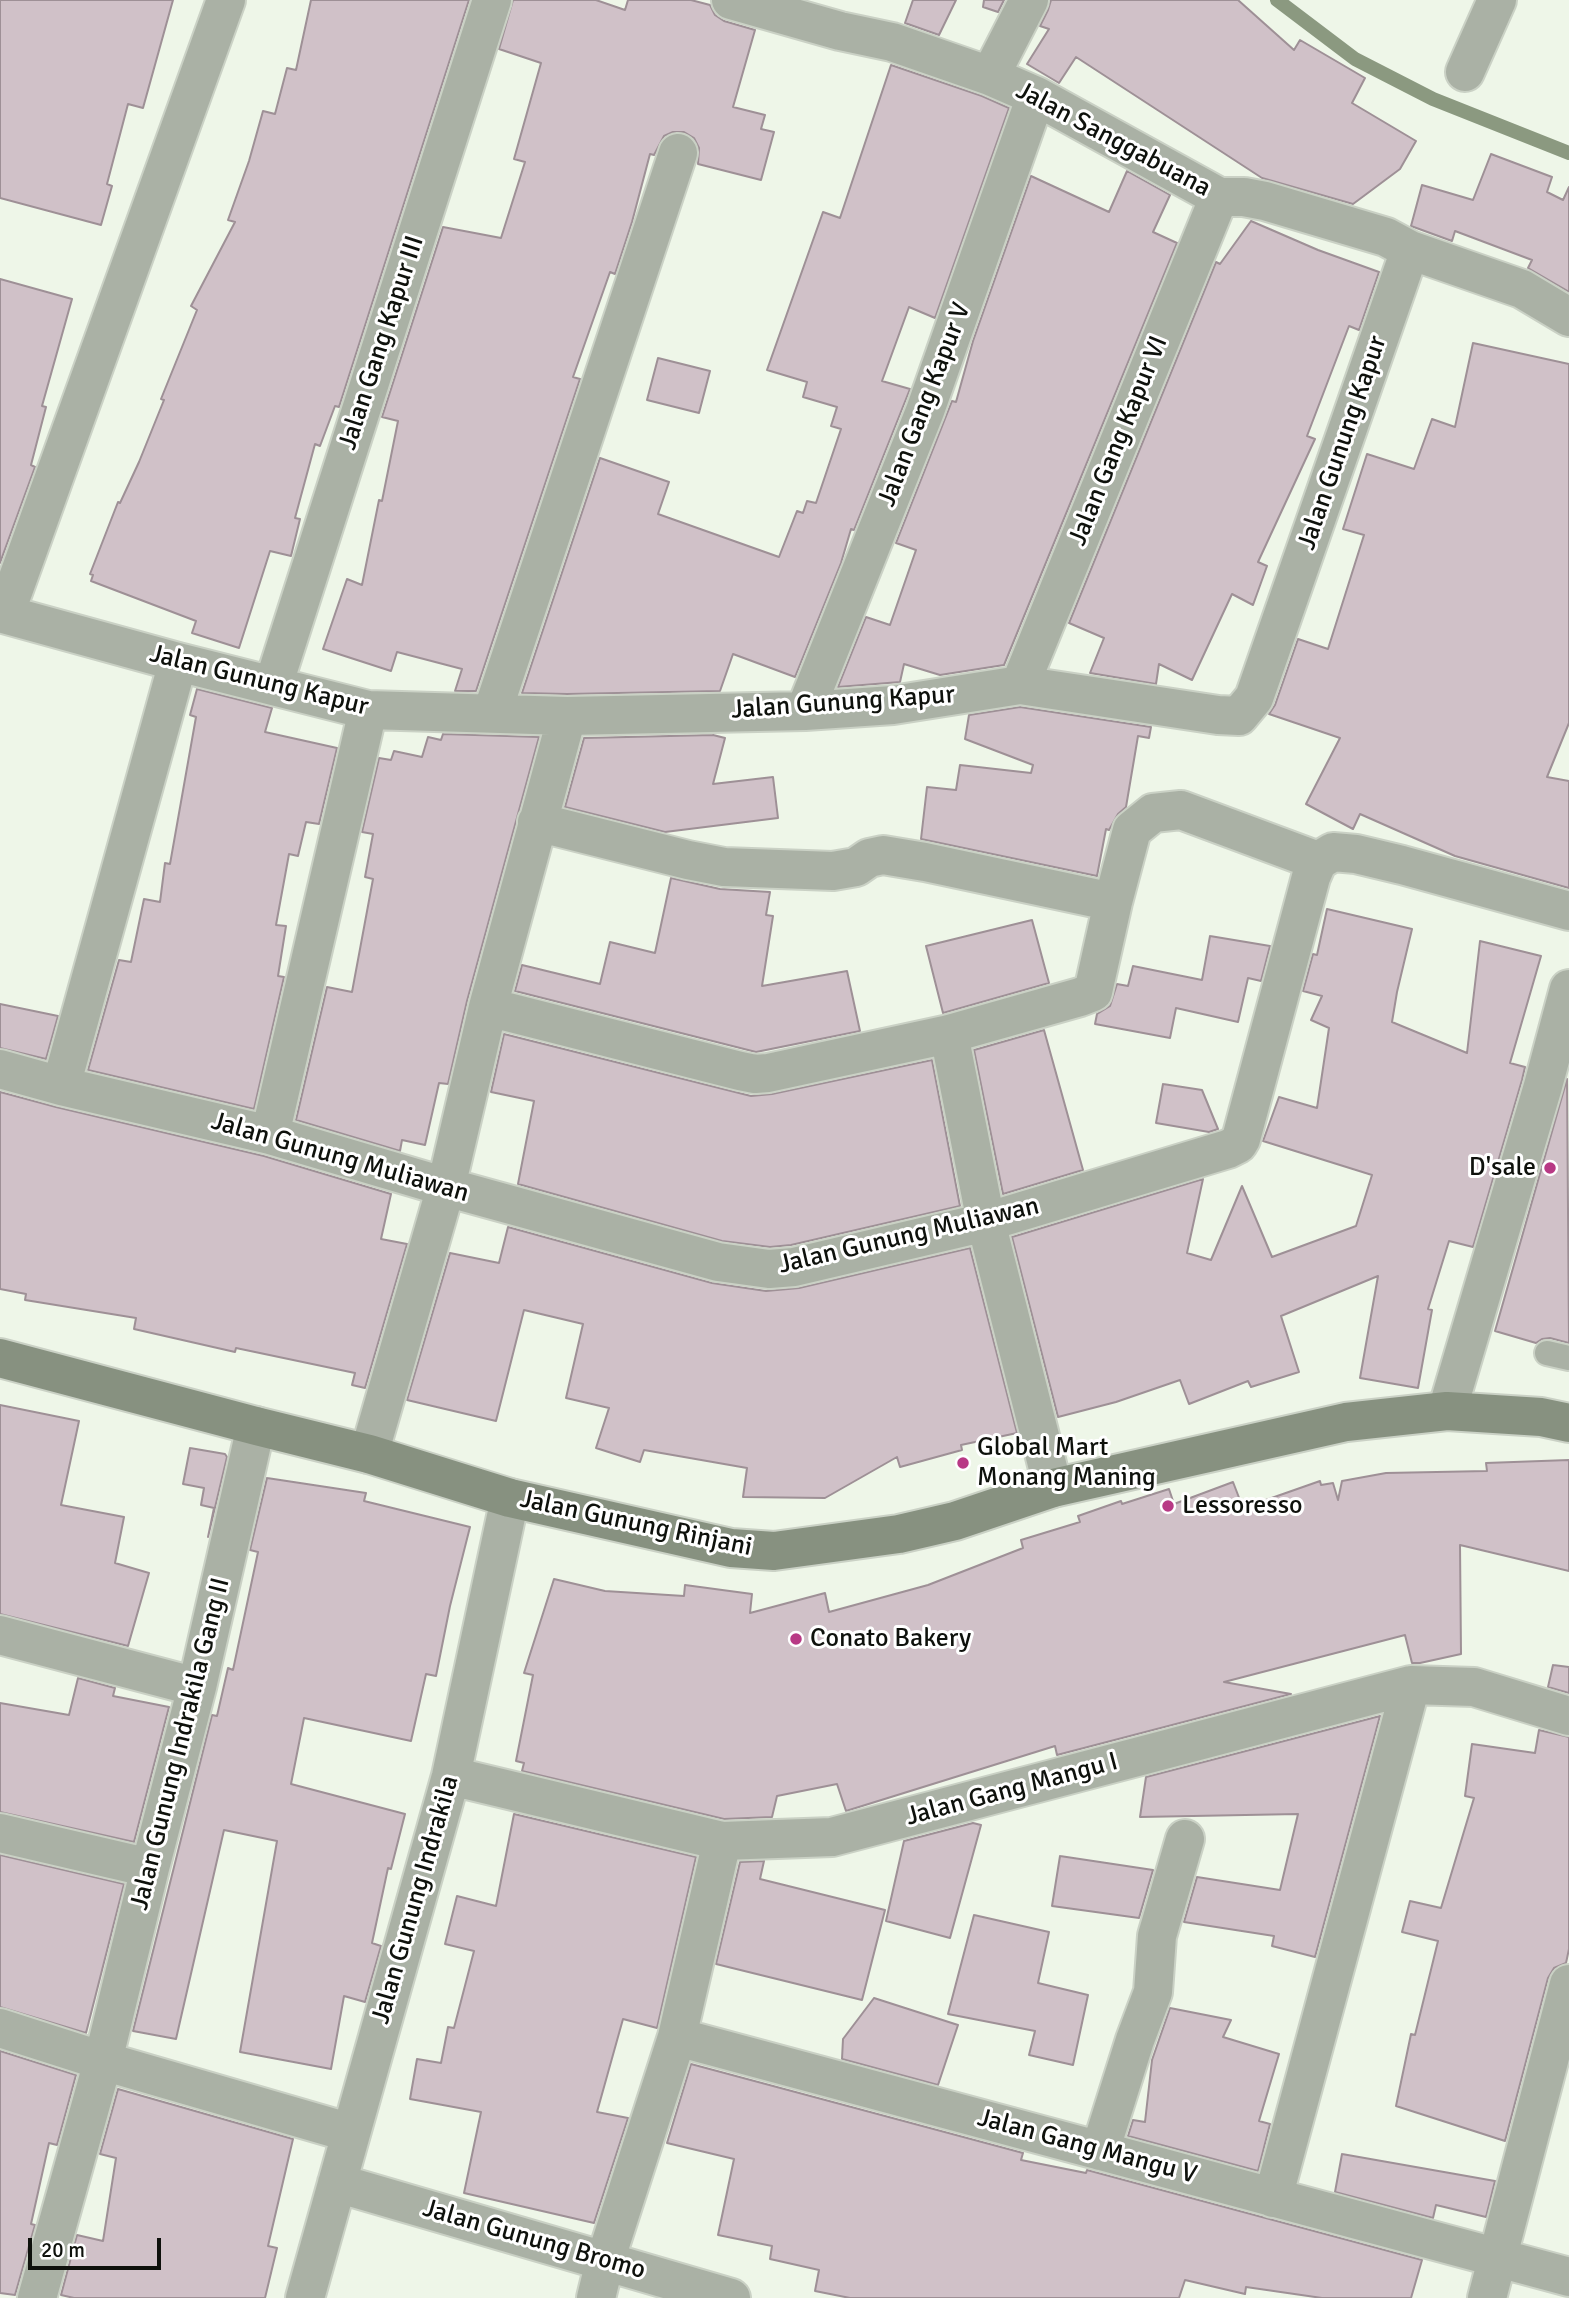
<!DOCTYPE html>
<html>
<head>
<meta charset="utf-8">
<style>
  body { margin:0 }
  #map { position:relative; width:1569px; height:2298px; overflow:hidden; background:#eef6e8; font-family:Signika,sans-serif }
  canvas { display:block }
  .scale { position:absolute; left:28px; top:2238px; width:133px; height:32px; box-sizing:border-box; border:4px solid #0e110c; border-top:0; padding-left:9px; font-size:21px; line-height:24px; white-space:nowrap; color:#0e110c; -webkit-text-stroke:5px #fff; paint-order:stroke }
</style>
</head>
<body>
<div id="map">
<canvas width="1569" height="2298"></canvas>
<div class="scale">20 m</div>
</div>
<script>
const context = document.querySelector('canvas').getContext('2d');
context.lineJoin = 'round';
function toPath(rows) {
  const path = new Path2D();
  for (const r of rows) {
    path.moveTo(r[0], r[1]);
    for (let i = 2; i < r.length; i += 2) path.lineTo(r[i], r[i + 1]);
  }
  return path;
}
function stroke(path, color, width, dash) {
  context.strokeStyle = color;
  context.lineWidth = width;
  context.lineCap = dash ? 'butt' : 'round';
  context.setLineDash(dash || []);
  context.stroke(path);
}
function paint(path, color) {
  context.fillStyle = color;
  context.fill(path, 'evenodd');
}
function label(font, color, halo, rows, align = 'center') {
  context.font = font + ' Signika,sans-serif';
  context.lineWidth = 6;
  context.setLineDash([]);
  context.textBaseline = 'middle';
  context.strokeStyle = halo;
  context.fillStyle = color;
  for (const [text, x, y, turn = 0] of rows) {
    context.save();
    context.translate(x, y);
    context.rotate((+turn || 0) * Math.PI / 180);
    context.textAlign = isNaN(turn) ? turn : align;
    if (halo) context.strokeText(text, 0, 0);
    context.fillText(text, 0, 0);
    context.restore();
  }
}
const stream = toPath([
  [1277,0,1355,59,1433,99,1569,153]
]);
const building = toPath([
  [0,0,173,0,143,108,128,104,107,184,112,186,101,225,0,198,0,0],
  [311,0,469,0,339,407,335,406,320,446,315,444,295,518,300,519,291,556,270,551,239,648,192,633,196,621,91,581,93,575,90,574,118,502,120,503,139,462,164,400,161,399,197,310,191,306,235,222,228,220,249,161,263,111,275,114,287,68,296,70,311,0],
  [513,0,596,0,625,10,628,0,691,0,710,5,715,15,724,21,755,30,733,107,765,115,761,129,774,132,761,180,698,164,699,148,694,138,684,132,673,132,664,136,654,155,650,154,632,222,615,274,610,272,573,377,580,379,476,691,455,691,462,669,397,652,391,671,323,649,347,579,362,585,379,500,382,501,398,421,382,417,443,227,501,238,525,162,514,159,541,63,499,49,513,0],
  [913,0,956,0,939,35,905,23,913,0],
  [984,0,1004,0,998,12,983,7,984,0],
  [1051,0,1238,0,1294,50,1300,40,1365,78,1352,103,1416,141,1400,169,1353,204,1262,178,1076,57,1059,83,1027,64,1049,29,1040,26,1048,10,1051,0],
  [891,65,982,96,1009,108,935,318,909,307,882,381,910,389,854,530,851,529,841,563,795,677,733,654,720,691,567,694,522,693,600,458,669,482,658,514,779,557,797,511,803,513,807,501,816,503,841,429,831,426,837,407,803,397,807,382,767,370,823,212,840,218,891,65],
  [1491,154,1552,177,1547,192,1563,200,1569,187,1569,292,1528,268,1532,260,1455,231,1452,241,1411,226,1422,185,1473,200,1491,154],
  [1127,171,1170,195,1153,232,1177,243,1004,665,940,675,904,664,900,682,838,687,866,617,890,625,916,550,896,543,952,401,956,402,973,341,1031,176,1109,212,1127,171],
  [1251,221,1318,250,1379,272,1359,330,1349,326,1307,436,1315,439,1258,562,1267,566,1253,605,1232,594,1192,680,1159,664,1156,684,1090,673,1104,638,1069,623,1216,262,1220,264,1251,221],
  [0,279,72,299,42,406,46,407,31,465,35,467,0,563,0,279],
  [1473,343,1569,364,1569,723,1547,777,1569,781,1569,888,1455,856,1360,814,1353,829,1306,804,1340,738,1269,714,1275,705,1298,639,1328,649,1364,535,1343,529,1367,454,1414,469,1432,419,1455,427,1473,343],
  [658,358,710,371,699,413,647,400,658,358],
  [197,689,272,708,265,732,337,748,319,824,306,822,298,856,289,854,276,925,286,926,278,976,284,977,254,1109,88,1070,119,960,131,962,144,899,160,902,165,863,170,864,196,717,190,715,197,689],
  [1020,707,1151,727,1149,738,1138,736,1126,807,1118,814,1109,830,1106,829,1097,876,921,839,927,787,956,790,960,765,1031,773,1033,765,965,739,969,715,1020,707],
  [443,734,539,737,467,1001,448,1084,439,1083,425,1145,402,1140,400,1151,296,1120,327,987,352,992,373,879,365,877,373,834,362,832,379,758,391,760,394,751,422,757,428,737,441,740,443,734],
  [713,735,725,738,713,784,773,777,778,818,665,832,565,807,584,738,713,735],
  [671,878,720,889,770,892,766,915,773,916,762,986,847,971,860,1031,756,1052,515,991,522,965,600,984,610,942,655,953,671,878],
  [1327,909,1412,929,1397,992,1392,1022,1467,1053,1480,941,1541,956,1510,1063,1525,1067,1522,1080,1473,1247,1449,1241,1428,1309,1432,1310,1418,1388,1360,1378,1378,1276,1281,1316,1299,1372,1251,1387,1248,1381,1189,1404,1180,1380,1116,1402,1058,1417,1012,1237,1203,1179,1187,1253,1211,1260,1242,1186,1272,1257,1356,1226,1372,1175,1263,1141,1279,1097,1317,1108,1329,1028,1311,1020,1322,996,1303,991,1313,954,1317,955,1327,909],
  [1032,920,1049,983,943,1013,926,946,1032,920],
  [1210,936,1270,946,1261,981,1248,978,1238,1022,1176,1008,1170,1038,1095,1024,1097,1014,1110,1006,1117,984,1128,986,1133,966,1202,980,1210,936],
  [0,1004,58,1016,46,1059,0,1048,0,1004],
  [1044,1030,1083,1170,1003,1194,974,1050,1044,1030],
  [504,1034,751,1096,772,1094,932,1060,960,1206,791,1245,770,1247,722,1241,518,1184,534,1101,491,1092,504,1034],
  [1567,1079,1569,1343,1550,1338,1542,1339,1536,1343,1495,1331,1567,1079],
  [1163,1084,1202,1090,1218,1129,1209,1132,1156,1123,1163,1084],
  [0,1092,56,1107,264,1156,391,1194,381,1239,407,1244,365,1388,352,1385,355,1373,236,1348,235,1352,134,1329,136,1318,25,1300,26,1294,0,1289,0,1092],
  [508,1227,712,1283,766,1291,799,1288,970,1248,1017,1433,961,1445,962,1450,900,1467,897,1457,825,1498,743,1497,747,1468,644,1450,640,1462,596,1448,609,1408,566,1398,583,1324,524,1310,496,1421,407,1400,450,1253,499,1263,508,1227],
  [0,1405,79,1421,61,1505,124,1517,115,1563,149,1573,128,1646,0,1614,0,1405],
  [190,1448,225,1454,227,1457,208,1537,214,1508,201,1505,204,1488,183,1484,190,1448],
  [1569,1460,1569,1571,1460,1545,1461,1654,1420,1663,1412,1663,1405,1635,1224,1682,1291,1694,1057,1755,1055,1746,846,1811,837,1784,777,1796,772,1817,724,1819,522,1771,524,1763,516,1761,533,1675,524,1673,554,1579,605,1591,684,1596,685,1585,752,1594,750,1613,825,1593,829,1612,928,1585,1023,1548,1021,1540,1080,1522,1078,1516,1121,1501,1122,1504,1169,1489,1174,1504,1233,1482,1243,1508,1320,1481,1321,1485,1333,1483,1338,1500,1342,1481,1386,1473,1487,1471,1486,1463,1569,1460],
  [267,1478,366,1493,364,1501,470,1527,450,1606,436,1676,426,1674,411,1741,304,1718,291,1784,405,1814,391,1869,388,1868,372,1943,381,1946,365,2002,344,1996,331,2069,240,2052,277,1841,224,1830,176,2039,133,2031,212,1715,217,1716,228,1668,233,1670,258,1552,250,1550,267,1478],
  [1553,1665,1569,1667,1569,1693,1548,1687,1553,1665],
  [78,1678,115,1688,113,1696,169,1707,134,1842,0,1812,0,1703,69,1715,78,1678],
  [1380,1716,1315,1957,1272,1946,1274,1936,1184,1922,1197,1877,1280,1890,1298,1814,1140,1817,1146,1777,1380,1716],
  [1539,1730,1569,1737,1569,1949,1566,1963,1554,1968,1548,1978,1505,2141,1396,2106,1411,2034,1415,2035,1438,1941,1402,1932,1410,1901,1441,1908,1474,1798,1465,1796,1472,1744,1535,1753,1539,1730],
  [514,1814,696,1857,657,2028,623,2019,597,2112,628,2118,594,2223,464,2193,481,2112,410,2099,417,2059,441,2063,448,2027,454,2028,474,1951,445,1944,457,1896,496,1906,514,1814],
  [973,1823,981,1825,950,1938,886,1921,904,1841,973,1823],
  [0,1855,124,1884,86,2033,0,2007,0,1855],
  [1060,1856,1153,1870,1139,1918,1052,1906,1060,1856],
  [764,1861,760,1879,885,1910,862,2000,716,1964,740,1862,764,1861],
  [974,1915,1049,1932,1038,1983,1088,1995,1073,2065,1029,2055,1035,2031,948,2014,974,1915],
  [874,1998,958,2025,938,2085,842,2059,843,2039,874,1998],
  [1170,2008,1231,2020,1223,2037,1279,2054,1259,2121,1270,2124,1258,2171,1128,2136,1133,2120,1145,2122,1152,2060,1170,2008],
  [0,2051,76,2075,57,2145,49,2143,31,2224,35,2225,15,2295,0,2293,0,2051],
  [691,2064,1023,2153,1021,2160,1086,2173,1087,2170,1422,2260,1411,2298,1322,2298,1246,2287,1245,2294,1185,2280,1179,2298,850,2298,815,2291,819,2270,770,2259,772,2246,718,2235,734,2159,667,2143,691,2064],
  [118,2089,293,2139,268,2246,277,2248,265,2298,74,2298,61,2295,77,2235,103,2241,116,2158,100,2154,118,2089],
  [1342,2154,1495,2181,1486,2217,1436,2205,1433,2218,1335,2192,1342,2154]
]);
const lane = toPath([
  [1547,1353,1569,1358]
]);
const street = toPath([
  [731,0,840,31,892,42,990,76,1036,96,1219,197,1244,197,1265,201,1386,237,1410,250,1522,289,1569,317],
  [1465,72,1497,0],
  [990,76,1029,0],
  [0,613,178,662,368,710,567,716,805,711,893,705,1020,685,1218,715,1239,716,1254,698,1410,250],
  [5,614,226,0],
  [1020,685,1219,197],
  [273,686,492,0],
  [805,711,925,411,1036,96],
  [492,713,678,153],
  [537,822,688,860,724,867,833,871,856,867,869,858,883,855,925,862,1113,902],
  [488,1007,740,1071,755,1074,768,1073,949,1034,1080,997,1093,992,1113,902,1132,830,1153,813,1181,810,1318,861],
  [949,1034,986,1222,1053,1488],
  [0,1069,61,1086,270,1135,446,1187,718,1262,769,1269,794,1267,986,1222,1228,1149,1238,1144,1241,1139,1311,877,1318,861,1333,852,1356,854,1402,865,1569,911],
  [61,1086,178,662],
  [270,1135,368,710],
  [1447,1411,1543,1086,1569,989],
  [369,1454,446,1187,488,1007,567,716],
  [0,1635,197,1687],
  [451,1776,722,1841,832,1837,1411,1685,1474,1687,1569,1716],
  [0,1833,150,1868],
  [0,2028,103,2061,351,2133],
  [677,2037,1569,2277],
  [1100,2151,1135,2040,1153,1992,1157,1936,1185,1839],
  [337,2183,731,2298],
  [1273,2198,1411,1685],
  [37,2298,103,2061,150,1868,197,1687,256,1426],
  [305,2298,451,1776,510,1498],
  [596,2298,605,2261,677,2037,722,1841],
  [1487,2298,1569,1984]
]);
const secondary = toPath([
  [0,1358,256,1426,369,1454,510,1498,731,1548,774,1551,899,1534,955,1521,1053,1488,1346,1422,1447,1411,1541,1417,1569,1423]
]);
const markers = [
  [1550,1168,7,"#b83985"],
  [963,1463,7,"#b83985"],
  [1168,1506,7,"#b83985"],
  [796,1639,7,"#b83985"]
];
const streetNames = [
  ["Jalan Sanggabuana",1113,140,28],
  ["Jalan Gang Kapur III",382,343,-72],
  ["Jalan Gang Kapur V",925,405,-69],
  ["Jalan Gang Kapur VI",1119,441,-68],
  ["Jalan Gunung Kapur",1343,443,-71],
  ["Jalan Gunung Kapur",259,681,14],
  ["Jalan Gunung Kapur",843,703,-4],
  ["Jalan Gunung Muliawan",340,1158,16],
  ["Jalan Gunung Muliawan",909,1236,-13],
  ["Jalan Gunung Rinjani",636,1524,12],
  ["Jalan Gunung Indrakila Gang II",181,1744,-76],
  ["Jalan Gang Mangu I",1012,1790,-15],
  ["Jalan Gunung Indrakila",416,1900,-74],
  ["Jalan Gang Mangu V",1087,2147,15],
  ["Jalan Gunung Bromo",534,2240,16]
];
const poiNames = [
  ["D'sale",1536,1168,"right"],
  ["Global Mart",977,1448],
  ["Monang Maning",977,1478],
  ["Lessoresso",1182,1506],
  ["Conato Bakery",810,1639]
];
stroke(stream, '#8b9980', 14);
paint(building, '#d0c1c8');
stroke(building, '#9e9096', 2);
stroke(lane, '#cad1c5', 28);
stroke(street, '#cad1c5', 42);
stroke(secondary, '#cad1c5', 42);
stroke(lane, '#aab1a5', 24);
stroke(street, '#aab1a5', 38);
stroke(secondary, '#879180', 38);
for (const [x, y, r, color] of markers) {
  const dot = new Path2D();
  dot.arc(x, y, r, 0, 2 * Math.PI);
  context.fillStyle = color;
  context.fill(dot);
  stroke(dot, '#fff', 2.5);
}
label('26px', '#0e110c', '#fff', streetNames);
label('26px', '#0e110c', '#fff', poiNames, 'left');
</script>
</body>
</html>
